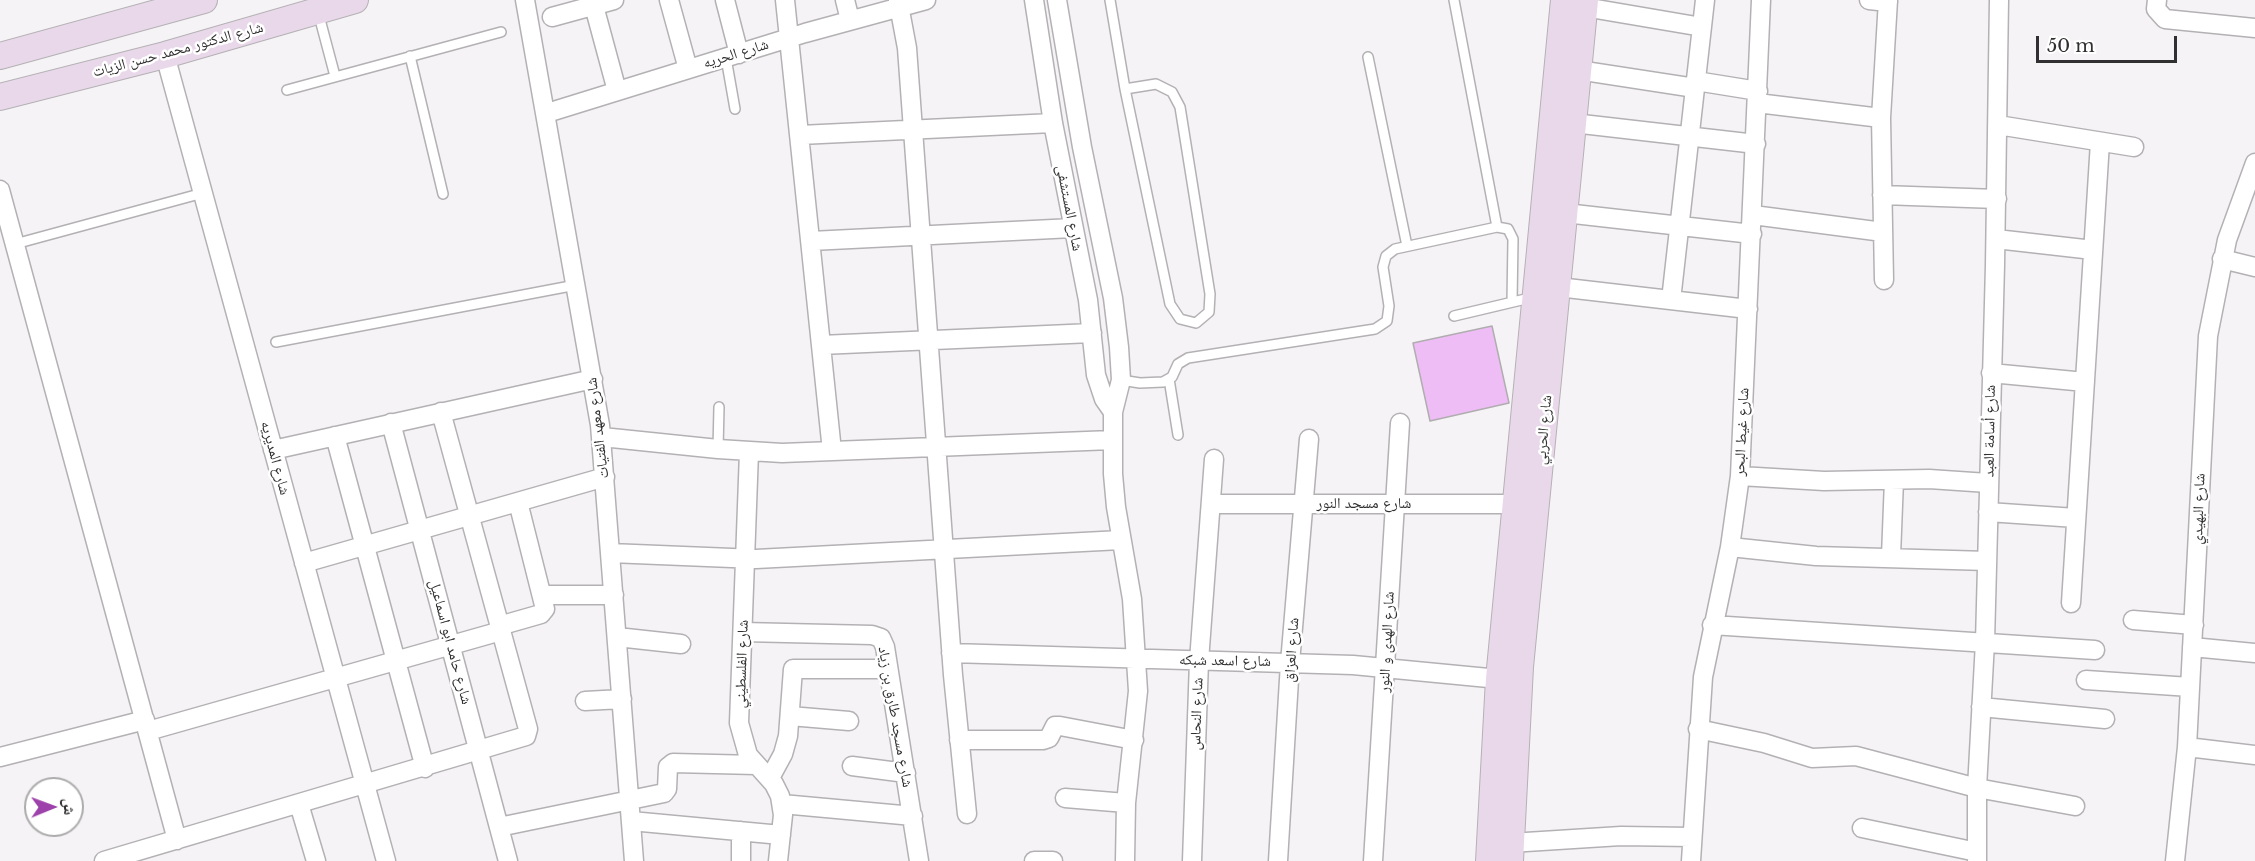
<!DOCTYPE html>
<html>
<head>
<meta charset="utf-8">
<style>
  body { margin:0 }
  #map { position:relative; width:2255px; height:861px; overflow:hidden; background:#f6f3f6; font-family:"Libre Baskerville","Noto Naskh Arabic",serif }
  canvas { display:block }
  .north { position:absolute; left:24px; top:777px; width:60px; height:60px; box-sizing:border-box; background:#fff; border:2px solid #adacad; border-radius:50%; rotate:89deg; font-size:16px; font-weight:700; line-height:24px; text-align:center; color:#313031 }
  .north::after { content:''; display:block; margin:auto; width:21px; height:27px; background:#9d41ab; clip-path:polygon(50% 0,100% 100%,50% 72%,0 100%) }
  .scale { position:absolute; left:2036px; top:36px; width:141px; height:27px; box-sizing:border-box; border:3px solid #313031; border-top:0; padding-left:8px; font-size:18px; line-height:21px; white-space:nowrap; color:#313031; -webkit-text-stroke:4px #fff; paint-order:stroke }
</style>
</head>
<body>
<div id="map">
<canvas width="2255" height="861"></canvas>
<div class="north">ش</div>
<div class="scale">50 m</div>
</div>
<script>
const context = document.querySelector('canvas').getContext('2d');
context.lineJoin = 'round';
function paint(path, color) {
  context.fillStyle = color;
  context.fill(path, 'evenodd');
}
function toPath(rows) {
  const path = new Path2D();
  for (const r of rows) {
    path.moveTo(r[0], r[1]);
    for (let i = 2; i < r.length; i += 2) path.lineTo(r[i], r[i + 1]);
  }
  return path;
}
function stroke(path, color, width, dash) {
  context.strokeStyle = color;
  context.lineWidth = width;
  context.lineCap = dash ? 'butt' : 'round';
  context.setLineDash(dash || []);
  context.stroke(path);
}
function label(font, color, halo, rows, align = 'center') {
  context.font = font + ' "Libre Baskerville","Noto Naskh Arabic",serif';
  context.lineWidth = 5;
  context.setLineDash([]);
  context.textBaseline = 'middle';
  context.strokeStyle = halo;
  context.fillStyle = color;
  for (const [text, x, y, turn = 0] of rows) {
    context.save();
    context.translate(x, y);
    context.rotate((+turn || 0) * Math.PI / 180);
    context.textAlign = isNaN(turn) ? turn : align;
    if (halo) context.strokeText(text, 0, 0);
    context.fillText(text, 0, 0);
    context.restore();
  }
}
const building = toPath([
  [1492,326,1509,403,1430,421,1413,343,1492,326]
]);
const lane = toPath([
  [1110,0,1125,89,1170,304,1180,319,1196,323,1209,312,1210,294,1180,107,1172,92,1156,84,1125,89],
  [1454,0,1497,227],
  [318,12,335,76],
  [410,56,443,194],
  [1368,57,1407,246],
  [726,58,735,109],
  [287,90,501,32],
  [15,244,203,193],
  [1454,316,1534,297],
  [276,342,576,285],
  [1169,379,1178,435],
  [1121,380,1140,383,1163,382,1172,377,1178,364,1188,358,1375,329,1387,321,1389,306,1383,267,1386,256,1395,249,1497,227,1508,229,1513,239,1512,302],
  [718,449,719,407]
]);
const street = toPath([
  [525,0,600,425,634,861],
  [669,0,688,69],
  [725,0,739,54],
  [785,0,832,451],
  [845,0,850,20],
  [898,0,907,48,953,675,967,814],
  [1034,0,1053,123,1088,300,1096,375,1104,399,1113,412],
  [1057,0,1082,147,1113,298,1119,347,1121,380,1113,412,1113,474,1116,507,1132,599,1138,691,1126,803,1125,861],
  [1869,0,1888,2],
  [2157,0,2156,9,2165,19,2255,28],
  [594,6,617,91],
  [1584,7,1702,27],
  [552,17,614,0],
  [165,55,386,861],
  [1578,70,1695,88],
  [1696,81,1758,91],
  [1757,103,1881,118],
  [547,113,805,33,926,0],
  [1573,123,1756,144],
  [1998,125,2134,147],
  [800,135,1053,123],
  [0,190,177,840],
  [1882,195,1997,199],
  [1565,213,1752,234],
  [1753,215,1883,232],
  [1996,239,2093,250],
  [811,241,1073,228],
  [2222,259,2255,267],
  [1884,280,1881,118,1888,0],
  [1558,287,1748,309],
  [1671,300,1705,0],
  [821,345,1092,333],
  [1991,373,2085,382],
  [391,423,508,861],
  [335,436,425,768],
  [602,437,718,449,782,453,1112,440],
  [273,450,593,379],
  [749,452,739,723,748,755,774,784,780,796,783,815,778,861],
  [1740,476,1824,481,1929,479,1988,483],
  [1211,504,1517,504],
  [1988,512,2076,518],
  [1730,547,1816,556,1987,561],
  [610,553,756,559,1121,540],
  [1891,556,1894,480],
  [304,563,605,477],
  [543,595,614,595],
  [2071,603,2100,142],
  [2133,620,2194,625],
  [1712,625,2095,650],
  [499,626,541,614,545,609,518,502],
  [743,632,872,635,881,638,885,647,919,861],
  [617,637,681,644],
  [2192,647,2255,653],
  [951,653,1353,665,1499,679],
  [2086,680,2190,687],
  [585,701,622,699],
  [1981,707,2105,719],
  [790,716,849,721],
  [1698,729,1764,743,1812,758,1856,756,1977,788,2075,806],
  [148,731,501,631],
  [959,740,1043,740,1049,738,1055,726,1060,726,1134,740],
  [2187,747,2255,755],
  [0,757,145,720],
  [852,766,906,773],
  [770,778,783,754,788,736,793,669,888,669],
  [1065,798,1126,803],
  [299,804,316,861],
  [782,804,913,816],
  [631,821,781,835],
  [499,827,664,793,667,789,668,767,673,763,756,765],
  [1862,828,1977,852],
  [1510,843,1621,836,1692,837],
  [104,861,526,736,528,729,441,412],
  [741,861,741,831],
  [1034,861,1053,861],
  [1192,861,1199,661,1214,459],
  [1278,861,1290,663,1309,439],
  [1373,861,1400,423],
  [1691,861,1703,677,1730,547,1740,476,1761,0],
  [1977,861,1977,788,1985,642,1995,265,1999,0],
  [2175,861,2187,747,2208,336,2227,240,2255,163]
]);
const secondary = toPath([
  [0,56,204,0],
  [0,97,165,55,355,0],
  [1489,861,1499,679,1564,0],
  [1510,861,1520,667,1585,0]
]);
const streetNames = [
  ["شارع الدكتور محمد حسن الزيات",178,50,-15],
  ["شارع الحريه",736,54,-17],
  ["شارع المستشفى",1069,208,79],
  ["شارع معهد الفتيات",598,428,-97],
  ["شارع الحربي",1544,430,-85],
  ["شارع أسامة العبد",1990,431,-89],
  ["شارع غيط البحر",1742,432,-87],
  ["شارع المديريه",275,458,75],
  ["شارع مسجد النور",1364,504],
  ["شارع البهيدي",2199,509,-88],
  ["شارع حامد ابو اسماعيل",450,642,75],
  ["شارع الهدى و النور",1387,642,-87],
  ["شارع العزاق",1292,650,-86],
  ["شارع اسعد شبكه",1225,661,1],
  ["شارع الفلسطيني",742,664,-88],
  ["شارع النحاس",1197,714,-88],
  ["شارع مسجد طارق بن زياد",895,717,80]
];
paint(building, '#efbdf6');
stroke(building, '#b0adb0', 1.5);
stroke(lane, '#b4b1b4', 12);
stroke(street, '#b4b1b4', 21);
stroke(secondary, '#b4b1b4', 28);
stroke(lane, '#fff', 9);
stroke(street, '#fff', 18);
stroke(secondary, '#e8d8ea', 26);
label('15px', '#313031', '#fff', streetNames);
</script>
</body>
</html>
